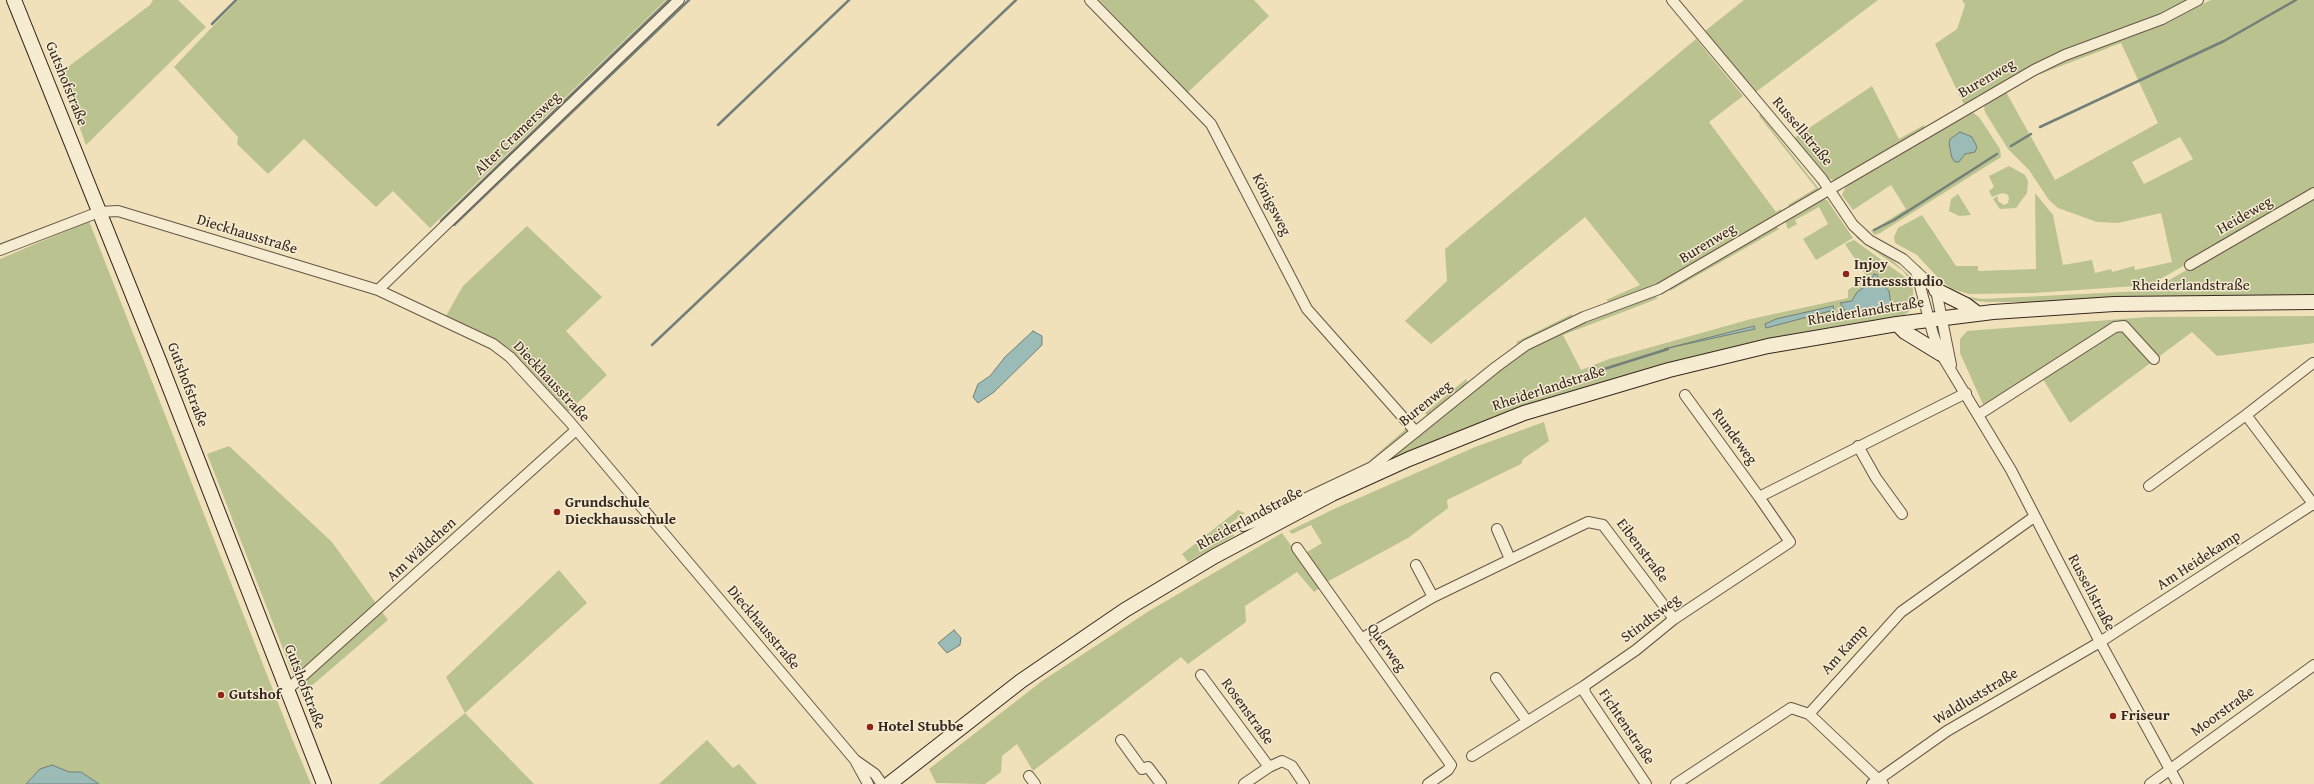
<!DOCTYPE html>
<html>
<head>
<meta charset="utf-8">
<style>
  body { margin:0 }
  canvas { display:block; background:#f0e1ba }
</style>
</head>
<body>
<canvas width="2314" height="784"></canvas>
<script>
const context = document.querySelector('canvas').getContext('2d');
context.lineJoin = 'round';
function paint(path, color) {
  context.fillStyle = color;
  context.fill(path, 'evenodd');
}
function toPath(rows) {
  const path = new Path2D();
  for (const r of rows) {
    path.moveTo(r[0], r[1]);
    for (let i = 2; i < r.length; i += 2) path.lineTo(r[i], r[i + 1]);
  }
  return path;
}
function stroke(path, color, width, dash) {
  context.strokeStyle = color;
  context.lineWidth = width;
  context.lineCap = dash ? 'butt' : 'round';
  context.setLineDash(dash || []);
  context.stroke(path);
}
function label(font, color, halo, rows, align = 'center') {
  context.font = font + ' "Gentium Book Plus",serif';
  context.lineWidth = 3;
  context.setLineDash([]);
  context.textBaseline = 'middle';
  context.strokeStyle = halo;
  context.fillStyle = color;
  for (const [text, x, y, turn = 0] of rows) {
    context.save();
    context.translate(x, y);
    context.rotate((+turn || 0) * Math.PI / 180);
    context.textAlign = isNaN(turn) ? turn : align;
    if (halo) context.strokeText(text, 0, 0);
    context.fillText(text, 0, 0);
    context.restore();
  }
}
const green = toPath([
  [153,0,178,0,206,27,86,145,60,73,150,5],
  [238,0,666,0,430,228,393,191,376,207,304,139,268,174,237,144,238,137,174,67],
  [1099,0,1254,0,1269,16,1187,93],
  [1744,0,1878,0,1756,92,1705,31],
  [1962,0,2195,0,1967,105,1963,103,1935,44,1957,29,1965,5],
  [2211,0,2314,0,2314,191,2150,285,2034,293,1969,294,1952,289,1941,281,1917,255,1895,243,1894,237,1898,228,1922,215,1956,266,1978,266,1978,271,2036,269,2035,193,2053,215,2063,265,2092,260,2095,273,2111,269,2112,272,2134,266,2135,270,2172,262,2161,213,2118,223,2097,222,2058,208,2049,200,2029,170,2008,149,1985,112,1984,107,1985,103,2006,92,2055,180,2158,123,2121,43,2040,74,2039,71,2170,20],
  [2180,137,2193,159,2144,184,2132,162],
  [1696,39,1743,96,1709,122,1776,212,1781,209,1782,212,1648,291,1612,304,1606,300,1640,285,1585,217,1431,344,1405,321,1447,281,1445,249],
  [1872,86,1899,139,1924,125,1924,129,1836,180,1828,179,1794,138],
  [1972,112,1979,117,2000,149,2001,157,1880,233,1875,235,1871,231,1906,209,1891,185,1853,210,1842,195,1846,186],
  [1760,114,1820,190,1790,210,1788,205,1816,188,1759,116],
  [2009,166,2025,175,2028,181,2027,193,2016,208,2000,209,1993,199,1998,196,1998,201,2004,205,2008,203,2009,198,2007,194,2002,193,1992,197,1989,191,1994,187,1989,176],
  [1958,194,1971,215,1959,216,1949,211,1951,199],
  [2314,195,2314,296,2033,302,1987,302,1962,299,1963,296,1982,299,2142,291,2154,289],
  [1822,199,1827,200,1853,238,1816,260,1803,239,1828,224,1819,207,1795,220,1797,224,1788,229,1785,221],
  [1831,200,1860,239,1893,261,1911,277,1920,296,1919,302,1915,287,1903,271,1858,239],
  [89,221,293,741,311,784,0,784,0,259],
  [527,226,602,297,566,331,607,375,567,413,510,349,481,332,446,316,463,286],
  [1775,226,1779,229,1670,291,1670,287],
  [1854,240,1905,277,1913,289,1914,308,1904,315,1797,333,1622,378,1377,467,1501,366,1545,337,1654,295,1658,298,1649,302,1563,335,1581,370,1609,359,1751,319,1848,298,1848,290,1867,277,1845,244],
  [1572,314,1574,319,1520,346,1516,342],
  [2314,316,2314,343,2217,356,2192,332,2070,423,2041,376,1986,411,1960,353,1960,339,1967,331,2148,317],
  [1466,379,1469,384,1429,417,1425,413],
  [1544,422,1549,441,1523,459,1521,464,1447,500,1448,508,1408,538,1325,583,1304,554,1322,543,1311,525,1292,534,1289,531,1334,509,1475,447],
  [1408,427,1408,435,1372,464,1369,461],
  [229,446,332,542,388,620,301,695,207,454],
  [1238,510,1245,513,1228,525,1234,536,1188,562,1182,554],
  [1282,533,1321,587,1314,592,1297,572,1245,606,1246,622,1188,664,1181,657,1033,771,1017,744,1002,756,1001,772,985,784,936,783,929,769,1042,681,1149,611],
  [559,570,587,603,465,713,534,784,379,784,465,713,446,677],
  [707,740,733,768,739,764,757,784,659,784]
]);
const water = toPath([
  [1960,132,1972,137,1977,147,1975,152,1965,154,1959,162,1955,162,1952,158,1949,144,1950,139,1960,132],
  [1874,274,1877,275,1880,282,1889,291,1891,304,1887,309,1848,315,1840,303,1852,301,1857,292,1869,284,1874,274],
  [1833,306,1834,310,1766,328,1765,324,1776,319,1833,306],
  [1754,326,1755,329,1664,349,1754,326],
  [1033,331,1042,336,1042,345,994,392,978,403,973,397,978,384,990,376,1005,357,1033,331],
  [954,630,961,638,960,645,947,653,938,643,954,630],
  [52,765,69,772,81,772,99,784,26,784,40,769,52,765]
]);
const stream = toPath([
  [212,24,236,0],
  [718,125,849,0],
  [2040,127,2224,41,2296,0],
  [2011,146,2031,134],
  [441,221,669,0],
  [454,225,689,0],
  [1874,230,1894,220,1997,154],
  [2218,243,2274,211],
  [652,345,1016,0],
  [1582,376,1668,349]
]);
const street = toPath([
  [1090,0,1211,124,1307,309,1416,432],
  [1672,0,1822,179,1853,225,1869,240,1903,259,1936,290,1951,365],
  [0,250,99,212,118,211,378,290,493,344,510,357,569,421,855,760,875,774,882,784],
  [2190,265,2314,193],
  [1916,271,1933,334,1941,354,2011,470,2100,642,2178,784],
  [378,290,679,0],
  [1685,395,1759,497,1966,393],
  [1978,415,2115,327,2124,326,2154,359],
  [2246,415,2313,363],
  [1858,446,1876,478,1902,514],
  [2149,486,2246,415,2314,505],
  [1243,526,1262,519,1372,467,1496,367,1526,345,1584,317,1659,289,2034,70,2065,55,2162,19,2198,0],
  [1497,529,1510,559],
  [1297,548,1451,765,1448,770,1428,784],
  [1416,565,1433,597],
  [1361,639,1433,597,1588,522,1603,525,1674,619],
  [1201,675,1269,767],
  [1496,678,1527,721],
  [1584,686,1585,693,1646,784],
  [287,690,576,430],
  [1809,714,1883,784],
  [1121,740,1142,769,1148,767,1161,784],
  [1472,756,1584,686,1636,650,1674,619,1790,542,1759,497],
  [856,762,868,784],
  [1029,776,1035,784],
  [1244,784,1269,767,1282,761,1292,766,1304,784],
  [1676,784,1791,708,1809,714,1901,612,2034,517],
  [1872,784,1947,731,2100,642,2313,504],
  [2150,784,2314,665]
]);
const secondary = toPath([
  [14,0,160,363,324,784],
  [1936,290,1966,305,1978,314],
  [1897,324,1905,332,1941,354],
  [889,784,1021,681,1125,610,1215,556,1332,494,1409,459,1524,413,1669,370,1768,346,1897,324,1993,312,2114,304,2314,302]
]);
const markers = [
  [1846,274,4,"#8f2418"],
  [557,512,4,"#8f2418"],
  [221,695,4,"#8f2418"],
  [2113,716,4,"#8f2418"],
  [870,727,4,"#8f2418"]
];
const streetNames = [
  ["Burenweg",1987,79,-30],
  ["Gutshofstraße",66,84,68],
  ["Russellstraße",1802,132,50],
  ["Alter Cramersweg",518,134,-44],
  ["Königsweg",1271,205,63],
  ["Heideweg",2245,216,-30],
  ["Dieckhausstraße",247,235,17],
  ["Burenweg",1708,244,-31],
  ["Rheiderlandstraße",2191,286],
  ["Rheiderlandstraße",1866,312,-9],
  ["Dieckhausstraße",551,382,47],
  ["Gutshofstraße",187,385,69],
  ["Rheiderlandstraße",1549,389,-18],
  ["Burenweg",1426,404,-39],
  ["Rundeweg",1734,437,54],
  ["Rheiderlandstraße",1250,519,-28],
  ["Am Wäldchen",422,550,-42],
  ["Eibenstraße",1642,551,53],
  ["Am Heidekamp",2199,561,-33],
  ["Russellstraße",2091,593,62],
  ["Stindtsweg",1651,619,-37],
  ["Dieckhausstraße",763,628,50],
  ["Querweg",1386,648,54],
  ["Am Kamp",1845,650,-48],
  ["Gutshofstraße",304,687,69],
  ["Waldluststraße",1976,697,-31],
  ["Rosenstraße",1247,712,54],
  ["Moorstraße",2223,712,-36],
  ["Fichtenstraße",1626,727,56]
];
const poiNames = [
  ["Injoy",1854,265],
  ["Fitnessstudio",1854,282],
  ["Grundschule",565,503],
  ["Dieckhausschule",565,520],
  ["Gutshof",229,695],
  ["Friseur",2121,716],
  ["Hotel Stubbe",878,727]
];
paint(green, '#bac28f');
paint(water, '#9bbcb6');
stroke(water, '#738079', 1);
stroke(stream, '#738079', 2.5);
stroke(street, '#665645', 12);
stroke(secondary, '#38271e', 16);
stroke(street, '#f5ecd2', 10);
stroke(secondary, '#f5ecd2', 14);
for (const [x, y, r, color] of markers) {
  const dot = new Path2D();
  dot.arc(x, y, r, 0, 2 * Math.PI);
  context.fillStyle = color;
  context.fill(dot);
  stroke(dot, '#f5ecd2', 1.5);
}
label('15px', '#38271e', '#f5ecd2', streetNames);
label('bold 15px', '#38271e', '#f5ecd2', poiNames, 'left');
</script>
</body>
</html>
